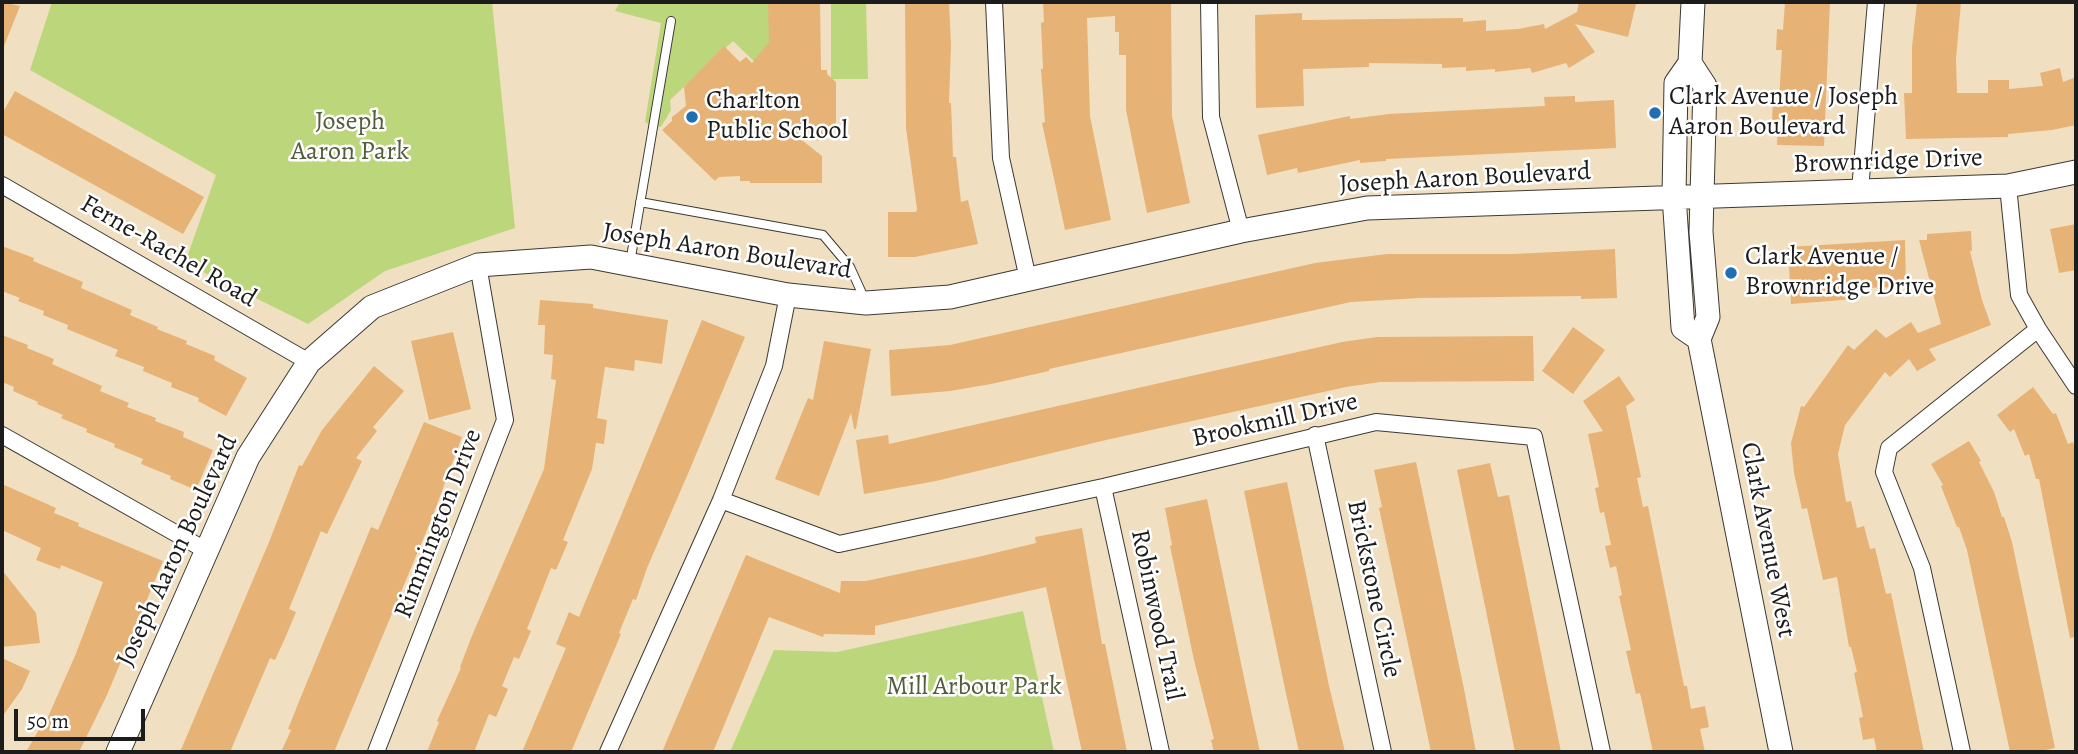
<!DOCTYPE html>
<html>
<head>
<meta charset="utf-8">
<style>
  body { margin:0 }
  #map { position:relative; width:2078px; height:754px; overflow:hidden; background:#f0e0c1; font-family:Alegreya,serif }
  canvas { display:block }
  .frame { position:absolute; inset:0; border:4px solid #1c1c1c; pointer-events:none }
  .scale { position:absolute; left:14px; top:709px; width:131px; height:32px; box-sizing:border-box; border:4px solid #1c1c1c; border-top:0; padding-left:9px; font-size:21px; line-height:24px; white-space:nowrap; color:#1c1c1c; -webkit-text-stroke:5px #fff; paint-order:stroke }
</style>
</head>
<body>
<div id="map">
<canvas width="2078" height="754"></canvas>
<div class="frame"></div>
<div class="scale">50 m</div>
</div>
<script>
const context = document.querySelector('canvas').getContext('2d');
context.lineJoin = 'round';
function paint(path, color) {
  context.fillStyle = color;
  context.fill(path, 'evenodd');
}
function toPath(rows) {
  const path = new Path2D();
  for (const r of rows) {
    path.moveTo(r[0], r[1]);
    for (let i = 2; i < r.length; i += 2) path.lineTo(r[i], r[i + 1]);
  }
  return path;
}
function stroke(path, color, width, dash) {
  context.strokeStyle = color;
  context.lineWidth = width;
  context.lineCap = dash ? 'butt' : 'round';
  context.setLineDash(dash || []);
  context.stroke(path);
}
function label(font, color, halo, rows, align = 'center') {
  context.font = font + ' Alegreya,serif';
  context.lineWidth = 5;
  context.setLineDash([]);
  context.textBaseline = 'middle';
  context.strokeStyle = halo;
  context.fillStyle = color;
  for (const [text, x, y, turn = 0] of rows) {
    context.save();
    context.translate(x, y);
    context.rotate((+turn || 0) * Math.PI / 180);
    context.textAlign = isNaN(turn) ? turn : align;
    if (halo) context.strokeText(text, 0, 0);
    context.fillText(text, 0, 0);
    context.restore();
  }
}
const green = toPath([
  [52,2,492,2,515,228,385,271,308,324,185,263,216,175,30,70],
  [620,2,769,2,772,64,762,69,733,41,670,100,671,110,661,127,650,125,645,122,661,23,615,11],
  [831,2,866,2,868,79,831,79],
  [1023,611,1054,752,730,752,774,650,837,652]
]);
const building = toPath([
  [2,2,20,6,2,51],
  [768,2,820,2,821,70,827,70,827,74,836,82,836,127,825,140,803,141,822,156,822,183,750,183,750,181,740,181,740,176,719,177,715,181,662,130,672,121,672,117,686,106,684,87,724,46,740,62,746,57,752,63,769,42],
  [905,2,949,2,951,45,949,103,951,103,953,157,956,157,961,202,968,200,978,244,915,257,888,257,888,212,916,212,917,209,906,128],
  [1043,2,1171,2,1172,116,1190,203,1147,213,1126,110,1126,55,1119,55,1119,32,1115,32,1115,16,1087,18,1090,116,1111,220,1065,230,1042,123,1045,122,1041,69,1043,69,1041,23,1044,22],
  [1579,2,1626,2,1636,4,1628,37,1575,24,1595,52,1569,68,1566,63,1532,73,1530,68,1495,72,1495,69,1466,71,1466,67,1442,68,1442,64,1369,63,1369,67,1303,69,1304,106,1256,108,1255,15,1302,13,1302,20,1463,18,1463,22,1486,20,1486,31,1518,29,1544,24,1545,29,1577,12],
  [1785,2,1830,2,1824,146,1777,145,1778,122,1772,122,1773,100,1779,100,1782,50,1776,50,1777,29,1783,30],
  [1917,2,1961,2,1956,59,1957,93,1988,93,1988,80,2009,80,2009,89,2043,86,2040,73,2060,68,2063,82,2076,77,2076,125,2052,130,2008,134,2008,137,1906,139,1904,93,1912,93,1912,47],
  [15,91,204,197,183,234,2,134,2,114],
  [1575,96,1575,102,1614,100,1616,148,1386,159,1386,161,1360,163,1360,160,1298,173,1297,168,1267,175,1258,135,1350,116,1350,119,1389,114,1545,106,1544,97],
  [2076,224,2076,270,2059,273,2050,229],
  [1971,231,1972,251,1970,251,1982,300,1991,325,1929,349,1936,360,1917,371,1909,359,1890,377,1885,372,1845,425,1838,454,1846,502,1851,501,1857,528,1864,526,1870,549,1875,548,1886,594,1891,593,1924,752,1877,752,1874,738,1863,740,1859,718,1863,717,1854,673,1857,672,1851,647,1849,647,1837,577,1823,580,1807,508,1802,509,1794,473,1791,443,1801,406,1804,407,1848,345,1854,350,1876,329,1886,338,1911,322,1918,333,1941,324,1919,240,1927,240,1927,234],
  [1905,240,1906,287,1855,288,1856,299,1791,304,1788,247],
  [2,246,34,258,33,261,83,282,81,288,132,310,130,315,158,327,157,329,187,341,186,344,215,356,214,360,247,378,226,416,198,401,199,398,171,387,172,383,143,371,144,367,115,356,118,350,67,329,68,325,43,315,44,311,18,301,20,298,2,291],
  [1615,249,1617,298,1581,299,1581,296,1420,298,1351,302,1049,369,1049,371,991,384,950,391,891,396,889,350,950,345,1315,263,1387,254,1514,254],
  [540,300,593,304,593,308,668,320,662,364,635,360,634,371,605,367,597,418,607,420,604,444,596,443,592,469,563,540,568,542,556,570,551,568,527,629,531,631,519,659,514,657,502,686,508,689,496,717,489,714,474,752,427,752,439,722,437,721,461,668,460,667,471,638,544,469,556,380,551,379,553,355,544,354,545,325,538,325],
  [702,320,745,337,690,469,647,568,636,600,633,599,619,633,621,634,571,752,522,752,566,648,556,644,569,612,579,617],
  [1573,327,1605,350,1573,394,1542,371],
  [453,332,471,409,429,420,411,341],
  [2,335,28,345,27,348,54,359,52,364,102,386,100,391,129,403,127,407,156,418,155,421,184,432,183,437,213,450,196,490,170,479,171,476,141,464,143,459,114,447,115,444,86,432,87,429,61,418,63,415,37,404,38,402,13,391,14,387,2,382],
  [1533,336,1534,381,1380,382,1346,387,1106,440,936,481,864,494,856,440,888,435,889,444,1342,342,1377,337],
  [824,341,871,349,856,429,854,429,851,413,819,496,775,479,808,398,813,400],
  [374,366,404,391,373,427,377,431,356,458,362,461,327,534,321,531,289,609,296,612,286,636,275,660,270,658,230,752,180,752,269,542,299,465,302,466,322,430],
  [1619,376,1635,400,1626,406,1641,477,1637,478,1643,507,1648,506,1684,686,1687,686,1691,709,1705,706,1709,727,1700,729,1705,752,1653,752,1640,693,1636,694,1626,651,1631,650,1619,596,1622,595,1616,566,1610,568,1605,546,1611,545,1604,512,1600,513,1595,488,1599,487,1588,434,1603,431,1583,401],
  [2033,387,2053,414,2056,413,2068,444,2073,442,2076,455,2076,637,2070,638,2039,479,2036,479,2029,454,2025,456,2014,429,2010,432,1997,415],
  [424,422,462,437,432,518,334,752,281,752,291,730,288,729,300,699,371,527,378,530],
  [1969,441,1981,461,1979,462,1994,492,2002,517,2004,517,2012,542,2055,748,2036,752,2010,752,1967,550,1959,527,1957,527,1941,486,1943,485,1931,464],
  [1416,462,1464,689,1476,752,1431,752,1379,508,1382,507,1374,470],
  [1490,463,1498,497,1509,495,1561,752,1515,752,1457,470],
  [1287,482,1329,686,1345,752,1299,752,1285,689,1244,491],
  [2,484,56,508,54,513,79,523,78,526,163,561,107,695,79,752,26,752,41,726,43,728,75,656,103,582,61,565,60,569,36,560,41,548,2,530],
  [1207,499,1247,692,1260,752,1214,752,1211,740,1214,739,1194,660,1170,546,1172,545,1165,508],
  [1082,528,1102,644,1105,644,1127,752,1082,752,1046,587,875,626,875,635,824,634,823,637,769,617,713,752,662,752,746,555,840,593,841,581,866,581,978,557,1036,543,1035,537],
  [2,570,36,613,40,643,2,647],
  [2,658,30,671,22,689,2,717]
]);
const lane = toPath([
  [640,202,823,235,850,267,865,300],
  [630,263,671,21]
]);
const street = toPath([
  [994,2,1001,158,1028,279],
  [1209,2,1211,117,1241,231],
  [2,185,309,362],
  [2008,186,2019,295,2038,329,2076,386],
  [1860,190,1876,2],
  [2,435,207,551],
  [1315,435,1383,752],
  [1103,487,1161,752],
  [721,500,839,544,1103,487,1376,422,1534,437,1602,752],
  [376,752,505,420,478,265],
  [608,752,721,500,774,366,788,295],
  [1962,752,1922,568,1884,472,1889,448,2038,329]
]);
const secondary = toPath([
  [1693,2,1690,63,1676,83,1674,196,1683,328,1699,339],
  [1690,63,1705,86,1701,232,1708,317,1699,339,1781,752],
  [118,752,248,457,309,362,372,307,478,265,591,257,788,295,866,303,950,297,1241,231,1367,208,2008,186,2076,172]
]);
const markers = [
  [1655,113,7,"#1f6fb2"],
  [692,117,7,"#1f6fb2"],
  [1731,273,7,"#1f6fb2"]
];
const poiNames = [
  ["Clark Avenue / Joseph",1669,98],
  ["Aaron Boulevard",1669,128],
  ["Charlton",706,102],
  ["Public School",706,132],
  ["Clark Avenue /",1745,258],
  ["Brownridge Drive",1745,288]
];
const parkNames = [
  ["Joseph",350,123],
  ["Aaron Park",350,153],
  ["Mill Arbour Park",974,688]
];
const streetNames = [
  ["Brownridge Drive",1888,162,-2],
  ["Joseph Aaron Boulevard",1465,179,-3],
  ["Ferne-Rachel Road",168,252,30],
  ["Joseph Aaron Boulevard",727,252,9],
  ["Brookmill Drive",1275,421,-13],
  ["Rimmington Drive",439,524,-69],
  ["Clark Avenue West",1767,540,79],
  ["Joseph Aaron Boulevard",178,551,-65],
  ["Brickstone Circle",1373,589,78],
  ["Robinwood Trail",1156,615,78]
];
paint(green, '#bcd67b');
paint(building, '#e7b276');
stroke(lane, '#3c3935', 10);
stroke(street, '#3c3935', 18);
stroke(secondary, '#3c3935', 25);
stroke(lane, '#fff', 8);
stroke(street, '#fff', 16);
stroke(secondary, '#fff', 23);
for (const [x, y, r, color] of markers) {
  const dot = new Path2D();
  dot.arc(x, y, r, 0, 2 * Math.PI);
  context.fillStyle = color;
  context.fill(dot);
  stroke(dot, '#fff', 2.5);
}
label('26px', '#1c1c1c', '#fff', poiNames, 'left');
label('26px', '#545d3d', '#fff', parkNames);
label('26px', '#1c1c1c', '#fff', streetNames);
</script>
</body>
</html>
